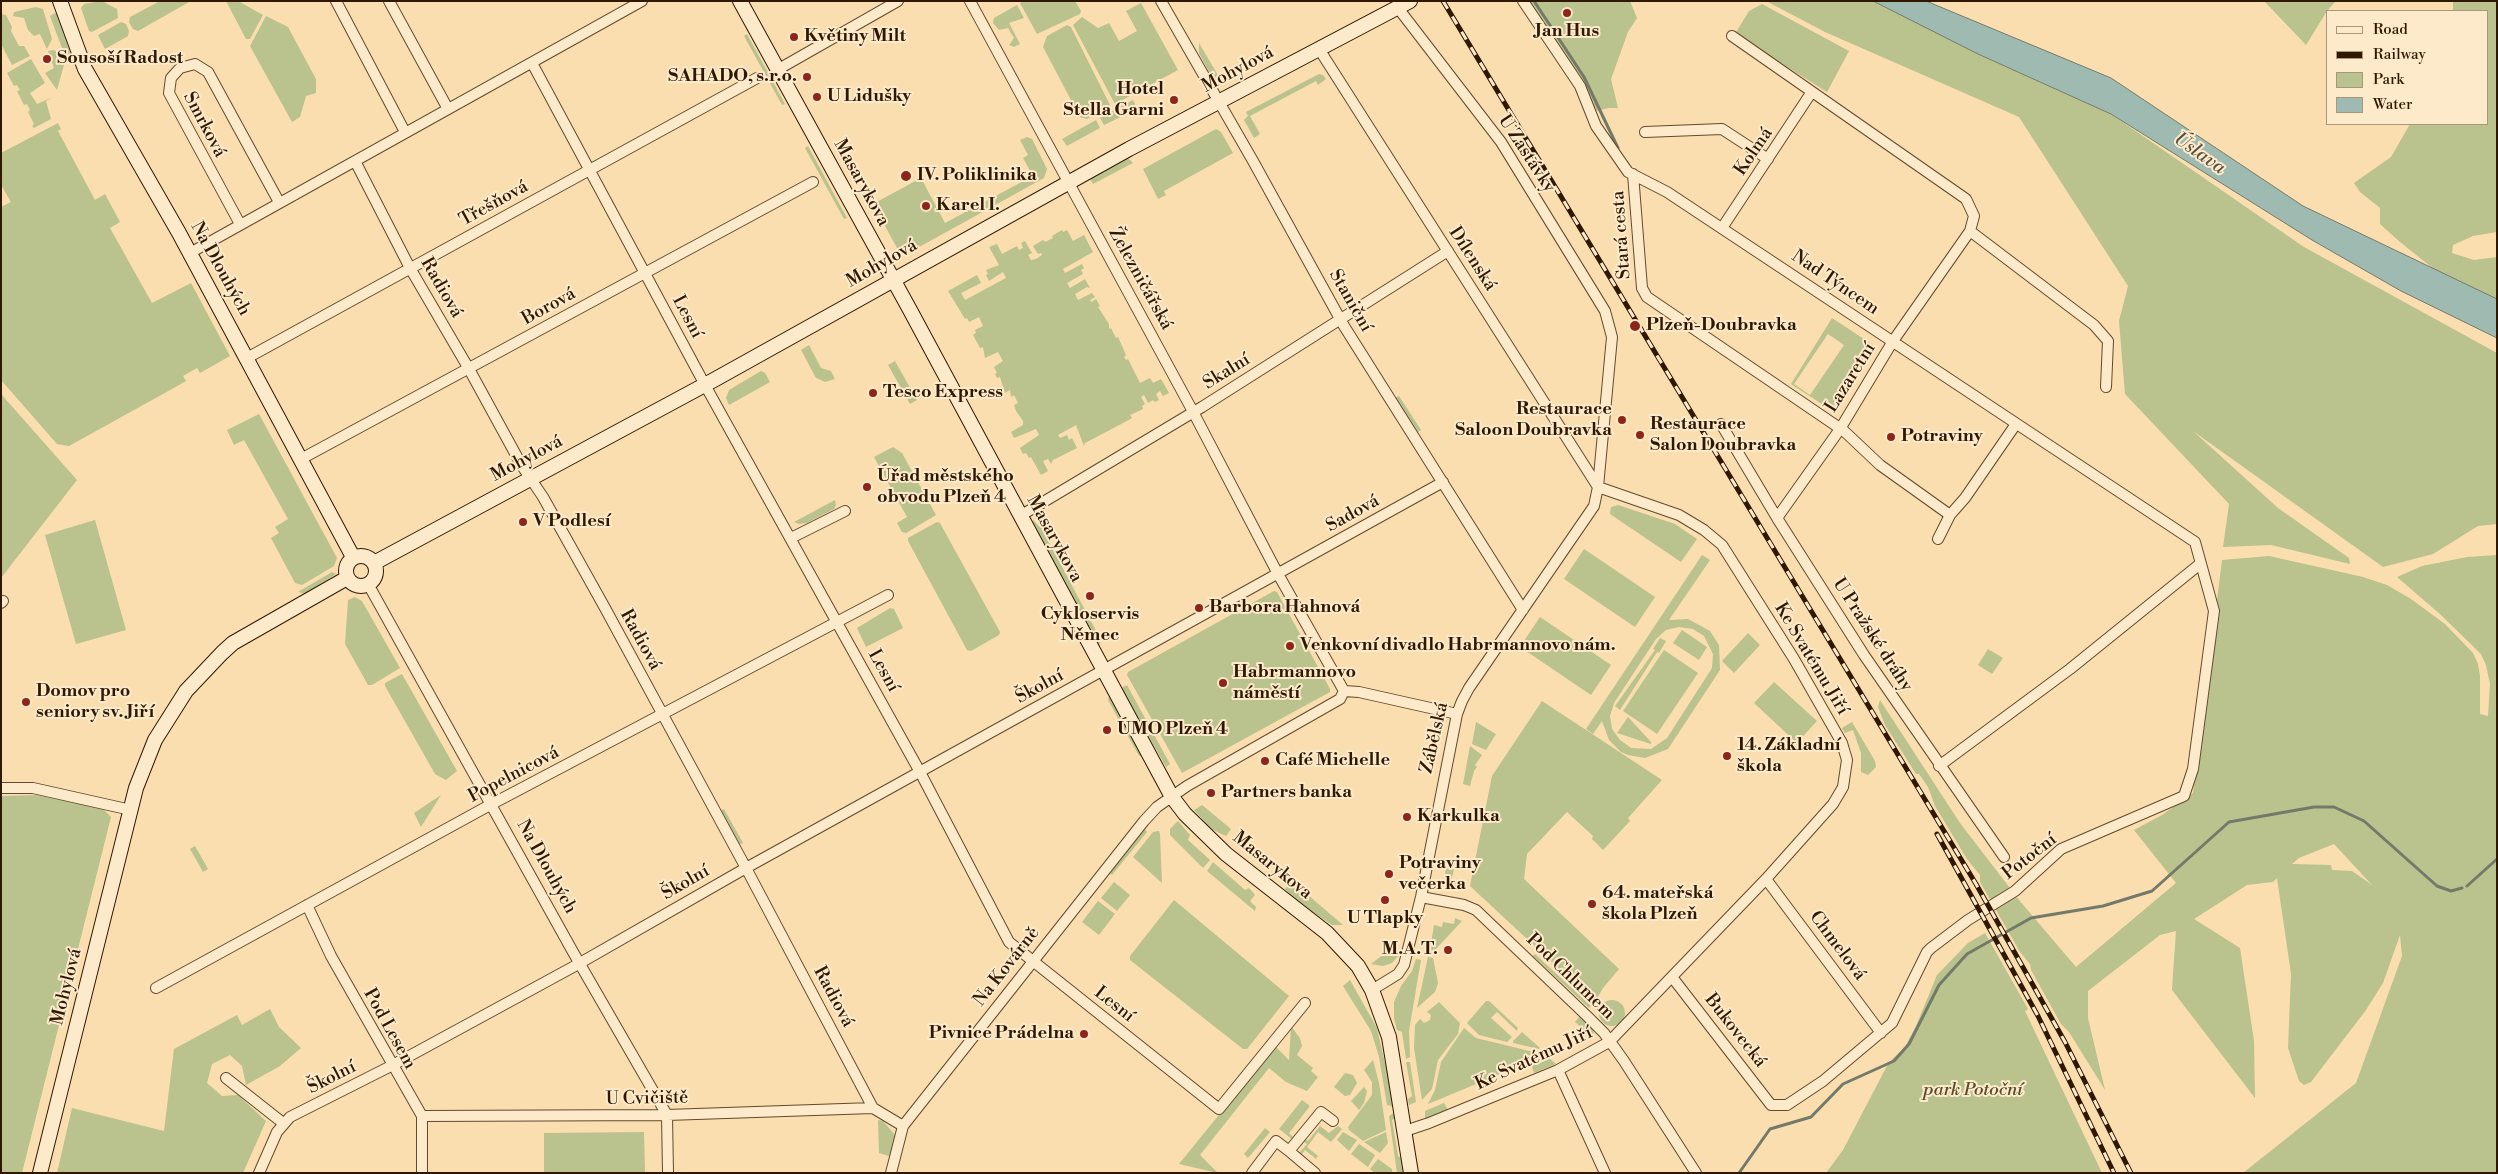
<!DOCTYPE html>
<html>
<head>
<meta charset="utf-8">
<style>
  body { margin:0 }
  #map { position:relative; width:2498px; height:1174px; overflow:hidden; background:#fadeaf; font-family:"Libre Bodoni",serif }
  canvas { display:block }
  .frame { position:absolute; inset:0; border:2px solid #301800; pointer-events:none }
  .legend { position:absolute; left:2326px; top:10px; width:162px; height:115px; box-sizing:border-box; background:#fceacb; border:1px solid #aa967a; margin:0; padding:6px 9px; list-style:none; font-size:15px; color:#301800 }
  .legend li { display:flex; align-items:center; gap:10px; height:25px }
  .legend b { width:25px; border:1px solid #aa967a }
</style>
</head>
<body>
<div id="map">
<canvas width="2498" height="1174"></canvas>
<div class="frame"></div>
<ul class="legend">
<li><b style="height:6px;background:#fceacb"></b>Road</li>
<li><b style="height:6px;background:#301800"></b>Railway</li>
<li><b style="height:14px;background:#bac28d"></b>Park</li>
<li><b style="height:14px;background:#9fbbb1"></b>Water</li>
</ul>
</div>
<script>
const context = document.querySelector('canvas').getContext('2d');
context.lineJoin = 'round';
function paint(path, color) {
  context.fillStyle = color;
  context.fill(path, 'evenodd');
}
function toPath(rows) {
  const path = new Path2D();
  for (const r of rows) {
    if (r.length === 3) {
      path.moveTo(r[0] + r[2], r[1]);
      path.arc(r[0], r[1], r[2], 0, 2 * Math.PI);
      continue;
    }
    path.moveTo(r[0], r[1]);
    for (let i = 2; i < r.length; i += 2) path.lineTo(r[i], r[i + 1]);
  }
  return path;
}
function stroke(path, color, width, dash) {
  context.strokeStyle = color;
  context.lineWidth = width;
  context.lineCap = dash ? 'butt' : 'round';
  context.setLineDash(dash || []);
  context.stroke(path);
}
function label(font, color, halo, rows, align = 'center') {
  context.font = font + ' "Libre Bodoni",serif';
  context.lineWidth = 4;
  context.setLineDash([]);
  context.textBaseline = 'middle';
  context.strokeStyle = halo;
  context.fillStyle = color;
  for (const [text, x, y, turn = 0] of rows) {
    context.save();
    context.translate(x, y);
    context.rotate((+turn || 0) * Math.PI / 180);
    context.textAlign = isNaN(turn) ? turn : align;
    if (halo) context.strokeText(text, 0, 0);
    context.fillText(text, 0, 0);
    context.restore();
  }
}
const green = toPath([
  [102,1,117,9,118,18,92,32,89,31,81,8,84,4],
  [160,1,191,1,138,31,133,29,129,22,130,17],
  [226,1,238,1,263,15,250,39,246,39],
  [1024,1,1075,1,1081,11,1080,14,1037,34,1020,3],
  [1524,1,1630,1,1637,18,1628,32,1611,79,1618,108,1609,108,1591,112],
  [1766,1,1873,1,1978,54,2111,114,2304,247,2497,353,2497,524,2478,526,2433,554,2383,567,2193,431,2278,508,2349,558,2350,564,2271,545,2223,547,2229,504,2125,394,2119,321,2128,286,2019,117,1825,32],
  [2264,1,2336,1,2327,11,2306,45],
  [2453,1,2497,1,2497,232,2473,236,2453,245,2452,253,2474,260,2497,257,2497,299,2435,270,2400,242,2380,224,2380,208,2360,192,2354,183,2391,157,2410,124,2487,124,2487,11,2453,11],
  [1141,3,1178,70,1115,104,1073,25,1082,17,1098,28,1109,23,1119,41,1137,31,1126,11],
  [1762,4,1849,51,1827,92,1735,34,1749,11],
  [1017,5,1024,18,1009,23,1020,44,1014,47,1009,45,1014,38,1008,28,999,30,993,23,994,18],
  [36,7,43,9,52,39,47,49,40,34,34,36,28,30,24,18,13,16,14,12],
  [57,12,73,62,71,63,66,59,50,16],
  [1,14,6,15,12,27,11,31,19,46,24,46,30,56,12,65,1,44],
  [266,16,288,27,316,79,316,93,306,96,300,117,292,122,250,46],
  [121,22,126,24,129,31,128,36,105,49,98,35],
  [1067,25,1071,27,1110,105,1087,119,1080,117,1043,47,1047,36],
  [747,34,785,104,782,105,744,36],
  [1199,43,1219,77,1220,84,1217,87,1199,53],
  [54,50,58,53,64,65,57,90,45,73,54,68,48,51],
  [31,59,45,83,30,93,37,104,53,97,46,101,51,119,34,128,32,126,34,124,28,112,30,110,27,104,24,105,17,91,20,90,17,85,14,86,7,73],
  [1319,74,1323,75,1326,79,1318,85,1316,81,1250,116,1260,134,1254,138,1244,120,1248,116,1246,112],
  [1133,100,1135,104,1133,111,1104,125,1100,118],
  [1096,120,1100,128,1067,146,1062,139],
  [58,123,61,129,58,131,95,200,105,194,120,222,110,228,152,303,191,283,230,356,200,373,197,368,183,376,186,381,172,389,69,446,57,444,1,380,1,207,11,202,1,185,1,153],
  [1216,129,1221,132,1233,153,1164,191,1166,195,1158,199,1143,169],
  [1027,137,1032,139,1047,169,1044,178,912,251,904,253,897,248,873,204,921,178,945,223,1033,176,1023,158,1028,155,1020,140],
  [808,146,847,218,844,219,805,148],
  [1128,158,1133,163,1093,184,1090,179],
  [1062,230,1063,232,1067,230,1073,241,1084,235,1093,252,1063,269,1065,273,1082,264,1084,268,1081,270,1083,274,1067,283,1070,288,1085,279,1090,288,1087,287,1075,294,1078,300,1092,293,1095,297,1090,300,1091,302,1096,299,1100,306,1098,307,1109,324,1109,329,1111,328,1116,338,1118,337,1126,355,1124,357,1126,360,1128,359,1140,383,1150,378,1153,383,1161,379,1169,393,1163,396,1160,391,1156,394,1159,400,1155,402,1153,400,1148,403,1144,395,1141,397,1145,404,1142,406,1143,409,1130,415,1132,418,1125,422,1085,443,1084,446,1076,425,1058,435,1060,438,1067,435,1069,440,1072,438,1077,448,1053,460,1051,464,1048,459,1043,461,1048,471,1041,475,1031,457,1029,458,1026,453,1023,454,1020,448,1039,435,1036,429,1014,438,1011,432,1023,425,1023,421,1016,411,1014,405,1018,403,1014,395,1011,397,1010,390,1005,393,1000,377,997,378,995,374,997,373,994,367,1003,361,998,352,985,358,983,347,980,348,973,335,976,333,975,330,983,326,979,317,969,322,967,318,965,319,948,291,977,275,981,283,961,293,965,300,1006,278,1003,272,989,281,986,275,988,274,986,270,999,265,989,247,997,244,1002,254,1017,246,1019,250,1023,248,1021,243,1025,241,1032,253,1028,255,1031,260,1036,259,1042,255,1041,253,1038,254,1033,246,1043,240,1045,242,1053,238,1052,236],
  [1832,318,1873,345,1833,407,1828,408,1791,384],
  [1828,334,1844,345,1810,395,1794,384],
  [809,345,821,368,831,371,835,379,825,382,816,378,801,350],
  [895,361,917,400,910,404,888,365],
  [761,371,765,373,770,382,729,405,726,398,729,390],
  [1,394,77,480,1,578],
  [1399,396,1421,430,1418,432,1395,398],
  [259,414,337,558,334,566,302,585,295,583,271,538,279,533,275,527,288,519,244,440,234,445,227,430],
  [893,447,902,453,936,515,906,533,902,532,897,523,907,517,874,457],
  [835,500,836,505,834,509,807,523,799,524,794,522],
  [1618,505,1675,524,1697,539,1681,562,1610,514,1611,507],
  [95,520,126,630,76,644,45,535],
  [1033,520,1042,529,1101,640,1099,647,1032,523],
  [937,522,940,523,1000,632,999,635,971,651,967,650,908,541,908,538],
  [1584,549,1655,597,1635,627,1564,579],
  [1702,555,1710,560,1669,620,1688,619,1710,631,1719,645,1720,670,1668,749,1645,758,1628,755,1621,752,1609,740,1602,721,1593,734,1586,729],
  [1679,627,1693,629,1704,636,1713,654,1712,668,1667,738,1651,749,1631,748,1620,740,1612,729,1610,716,1614,703,1656,639,1666,630],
  [2497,555,2497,1173,2243,1173,2356,1083,2402,956,2400,935,2383,983,2366,1010,2311,1082,2304,1085,2299,1081,2288,1048,2291,974,2277,878,2273,882,2247,885,2194,919,2240,948,2254,1041,2255,1098,2172,990,2176,931,2160,935,2088,991,2088,1018,2105,1090,2069,1032,2061,1024,2031,970,2030,964,2020,952,1980,882,1980,875,1967,859,1935,806,1928,787,1919,774,1916,774,1885,725,1878,707,1880,700,1960,823,2019,900,2076,967,2176,883,2134,830,2162,815,2193,793,2222,560,2269,556,2363,577,2387,585,2411,599,2445,624,2473,653,2478,664,2480,676,2480,714,2488,716,2490,684,2486,665,2481,654,2441,615,2397,577,2422,566,2467,557],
  [2334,844,2372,885,2352,871,2332,870,2331,865,2292,864,2299,858],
  [332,572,336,574,305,594,298,592],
  [1274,591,1277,592,1330,689,1330,692,1182,773,1127,675,1128,672],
  [355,597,362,601,400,668,372,685,368,685,345,644,348,600],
  [890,608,894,609,903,628,866,647,857,628],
  [1540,617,1611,665,1591,695,1520,647],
  [1682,630,1707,647,1699,660,1673,643],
  [1748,633,1760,645,1734,673,1722,661],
  [1660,638,1666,641,1659,653,1657,652,1620,710,1615,706,1655,650,1653,649],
  [1988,649,2003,658,1992,674,1978,665],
  [1664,650,1698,673,1657,734,1623,711],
  [402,674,457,771,446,780,435,774,385,686,385,683],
  [1774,682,1817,721,1797,743,1754,703],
  [1127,685,1170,764,1166,767,1121,688],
  [1109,695,1131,735,1141,756,1139,756,1108,700],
  [1542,701,1662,780,1628,818,1630,821,1603,850,1592,839,1593,836,1567,812,1527,854,1524,879,1619,969,1603,988,1595,1002,1470,886,1492,776],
  [1628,717,1651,742,1651,744,1617,733],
  [1476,722,1496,734,1486,750,1472,744],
  [1852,722,1875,761,1876,767,1868,775,1861,772,1861,753,1853,730,1845,733,1842,728],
  [1470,746,1482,755,1475,765,1477,767,1474,771,1470,786,1463,784],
  [37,795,103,809,111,817,22,1173,1,1173,1,796],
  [441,795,421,827,414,813],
  [1202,805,1231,829,1226,836,1211,829,1194,810],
  [724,809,743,843,738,845,720,811],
  [1178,821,1190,835,1188,840,1210,860,1203,868,1170,835,1170,829],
  [1145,829,1147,832,1112,875,1110,873],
  [1159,831,1160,834,1162,883,1133,857,1153,832],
  [195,846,208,869,203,872,190,849],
  [1213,862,1245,890,1249,888,1255,895,1250,901,1256,907,1255,911,1207,871],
  [1446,868,1454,869,1451,882,1460,884,1459,889,1443,885],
  [1114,882,1130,895,1117,911,1101,898],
  [1294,883,1343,925,1332,925,1296,901,1285,889,1289,884],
  [1174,900,1289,996,1247,1049,1243,1049,1130,960,1130,956],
  [1098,901,1115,914,1099,935,1082,922],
  [1455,918,1462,921,1434,951,1430,950,1434,925,1442,927,1443,922,1454,924],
  [1985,933,2028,1009,2025,1011,2102,1173,1826,1173,1843,1150,1889,1062,1905,1047,1916,1026,1937,975,1968,943],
  [1384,954,1399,955,1392,963,1383,966,1371,964],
  [1535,954,1591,1006,1589,1008,1533,956],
  [1428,957,1433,958,1438,983,1435,992,1417,1008],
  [1416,959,1421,960,1409,1031,1410,1057,1406,1059,1402,1032,1397,1030,1394,1018,1394,1002,1401,986,1412,971],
  [1350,980,1377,1028,1395,1107,1387,1105,1379,1057,1371,1031,1343,986],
  [1612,1013,13],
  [1486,1001,1489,1001,1518,1028,1517,1031,1497,1012,1491,1018,1512,1037,1507,1042,1479,1035,1467,1023],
  [1439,1002,1460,1023,1458,1034,1438,1060,1432,1089,1422,1100,1414,1048,1415,1025,1420,1019,1424,1023,1430,1020,1431,1015,1427,1012],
  [270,1009,279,1027,301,1048,280,1066,246,1085,242,1066,230,1055,212,1064,207,1083,222,1096,238,1095,266,1121,243,1173,57,1173,72,1108,164,1131,174,1049,237,1015,242,1025],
  [1580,1016,1593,1028,1594,1038,1575,1022],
  [1291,1026,1300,1038,1302,1046,1297,1055,1313,1068,1311,1071,1318,1077,1307,1091,1286,1082,1269,1068,1200,1155,1218,1173,1179,1164,1275,1046,1289,1060],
  [1464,1028,1476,1038,1546,1055,1428,1104,1435,1090,1441,1062],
  [1522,1032,1540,1048,1539,1049,1513,1043,1513,1041],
  [1549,1058,1556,1064,1534,1073,1531,1065],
  [1373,1060,1379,1083,1386,1130,1363,1141,1349,1130,1348,1127,1372,1095,1372,1082,1364,1070],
  [1406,1062,1410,1062,1416,1102,1409,1105,1408,1099,1412,1096],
  [1345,1073,1353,1075,1357,1083,1350,1095,1345,1096,1334,1087],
  [1364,1087,1367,1091,1364,1103,1359,1110,1351,1101],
  [1302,1100,1310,1106,1289,1133,1294,1138,1293,1140,1279,1129],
  [1444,1103,1448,1110,1425,1120,1425,1111],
  [1395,1112,1396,1117,1392,1120,1398,1156,1402,1158,1404,1173,1397,1173,1389,1116],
  [878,1120,883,1121,894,1134,896,1139,892,1157,879,1153],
  [1320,1126,1329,1133,1338,1126,1342,1129,1331,1142,1318,1132,1307,1147,1318,1156,1316,1159,1305,1150,1301,1155,1299,1153,1307,1144,1303,1141,1305,1139,1308,1141],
  [1265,1128,1270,1132,1248,1158,1244,1154],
  [644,1132,645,1173,544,1173,544,1133],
  [1343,1132,1357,1140,1349,1151,1337,1140],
  [1386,1132,1388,1143,1380,1153,1364,1142],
  [1359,1144,1375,1155,1368,1167,1351,1154],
  [1378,1159,1392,1169,1392,1173,1375,1173,1370,1169]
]);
const water = toPath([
  [1873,1,1926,1,2111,78,2303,206,2497,299,2497,338,2401,291,2312,240,2111,114,1978,54,1873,1]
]);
const stream = toPath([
  [1534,1,1584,77,1618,148],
  [2467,886,2497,859],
  [1739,1173,1770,1129,1811,1117,1843,1084,1894,1061,1909,1044,1939,985,1967,954,2031,918,2103,906,2152,891,2229,822,2314,807,2334,807,2364,821,2437,886,2451,891,2462,888]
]);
const street = toPath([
  [336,1,405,132],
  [389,1,448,109],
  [970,1,1190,406,1278,574,1344,691],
  [1161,1,1253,161,1344,326,1523,610],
  [1523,1,1580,86,1596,126,1628,172,1667,192,2195,542,2214,611,2193,769,2184,796,2061,849,2015,891,1968,920,1931,948,1927,952,1892,1023,1823,1081,1787,1105,1771,1105,1672,977],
  [1732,36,1966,199,1974,216,1970,231,1893,341,1840,429,1777,518],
  [1319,49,1598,487],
  [532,63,705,385,920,772,1009,942,1219,1109,1305,1003],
  [777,70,898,1],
  [1645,132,1722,129,1768,159],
  [355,161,410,268,469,369,522,466,543,497,605,608,746,868,873,1108,903,1126],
  [1633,174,1642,288,1647,297,1844,431,1880,465,1950,515],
  [240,224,169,93,171,78,180,68,195,64,208,72,279,202],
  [1722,228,1811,93],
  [1970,231,2094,325,2108,341,2106,387],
  [190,253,642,1],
  [247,358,757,78],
  [1721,424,1777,518,1864,655,2004,857],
  [301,459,813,182],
  [1020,516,1202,407,1448,251],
  [791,538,845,511],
  [1938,539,1950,515,1965,498,2016,424],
  [368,584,573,952,667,1115,668,1173],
  [1,603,3,601],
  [1344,691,1359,692,1457,714],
  [1939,766,2070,669,2200,564],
  [1,788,33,788,131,810],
  [1766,879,1881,1033],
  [1421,897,1464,905,1476,910,1587,1016,1604,1033,1624,1061,1696,1173],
  [307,905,331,956,422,1116,422,1173],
  [156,988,490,805,888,595],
  [1372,990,1398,974,1404,965,1421,897,1457,714,1462,701,1469,688,1594,506,1598,487,1612,337,1605,311,1501,142,1398,8],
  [1558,1070,1605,1173],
  [226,1078,283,1123],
  [422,1116,667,1115,873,1108],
  [1405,1131,1429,1123,1558,1070,1609,1042,1766,879,1833,804,1843,787,1847,760,1842,743,1794,659,1722,545,1704,530,1679,515,1598,487],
  [1289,1151,1315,1173],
  [259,1173,277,1132,290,1117,391,1066,573,967,746,868,1443,482],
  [891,1173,903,1126,1144,821,1157,807,1187,786,1340,699,1344,691],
  [1252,1173,1276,1141,1289,1151,1321,1112,1333,1121]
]);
const secondary = toPath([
  [60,1,85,69,179,233,353,557],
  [740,1,910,310,1172,797,1185,814,1226,854,1327,933,1358,966,1372,990,1389,1037,1411,1173],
  [361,571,15],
  [374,563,712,381,1129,149,1410,1],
  [40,1173,136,788,155,740,186,691,222,653,233,643,347,578]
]);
const rail = toPath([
  [1443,1,1976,884,2065,1042,2131,1173],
  [1937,834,2038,1016,2114,1173]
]);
const markers = [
  [1567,13,5,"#8f2418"],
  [794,37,5,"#8f2418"],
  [47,59,5,"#8f2418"],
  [807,77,5,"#8f2418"],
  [817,97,5,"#8f2418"],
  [1174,100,5,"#8f2418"],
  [906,176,6,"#8f2418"],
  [926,206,5,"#8f2418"],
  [1635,326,6,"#8f2418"],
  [873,393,5,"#8f2418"],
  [1622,420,5,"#8f2418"],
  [1640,435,5,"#8f2418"],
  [1891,437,5,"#8f2418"],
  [867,487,5,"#8f2418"],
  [523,522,5,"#8f2418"],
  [1090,596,5,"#8f2418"],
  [1199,608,5,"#8f2418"],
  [1290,646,5,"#8f2418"],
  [1223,683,5,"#8f2418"],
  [26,702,5,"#8f2418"],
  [1107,730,5,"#8f2418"],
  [1727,756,5,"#8f2418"],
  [1265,761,5,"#8f2418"],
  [1211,793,5,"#8f2418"],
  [1407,817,5,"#8f2418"],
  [1389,874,5,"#8f2418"],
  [1385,900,5,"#8f2418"],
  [1592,904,5,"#8f2418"],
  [1448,950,5,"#8f2418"],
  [1084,1034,5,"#8f2418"]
];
const poiNames = [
  ["Jan Hus",1567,32,"center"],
  ["Květiny Milt",804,37],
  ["Sousoší Radost",57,59],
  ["SAHADO, s.r.o.",797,77,"right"],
  ["Hotel",1164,90,"right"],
  ["Stella Garni",1164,111,"right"],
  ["U Lidušky",827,97],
  ["IV. Poliklinika",917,176],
  ["Karel I.",936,206],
  ["Plzeň-Doubravka",1646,326],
  ["Tesco Express",883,393],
  ["Restaurace",1612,410,"right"],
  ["Saloon Doubravka",1612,431,"right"],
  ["Restaurace",1650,425],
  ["Salon Doubravka",1650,446],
  ["Potraviny",1901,437],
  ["Úřad městského",877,477],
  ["obvodu Plzeň 4",877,498],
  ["V Podlesí",533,522],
  ["Barbora Hahnová",1209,608],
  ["Cykloservis",1090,615,"center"],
  ["Němec",1090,636,"center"],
  ["Venkovní divadlo Habrmannovo nám.",1300,646],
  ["Habrmannovo",1233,673],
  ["náměstí",1233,694],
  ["Domov pro",36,692],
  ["seniory sv. Jiří",36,713],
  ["ÚMO Plzeň 4",1117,730],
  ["14. Základní",1737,746],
  ["škola",1737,767],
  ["Café Michelle",1275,761],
  ["Partners banka",1221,793],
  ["Karkulka",1417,817],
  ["Potraviny",1399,864],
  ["večerka",1399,885],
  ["64. mateřská",1602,894],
  ["škola Plzeň",1602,915],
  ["U Tlapky",1385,919,"center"],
  ["M.A.T.",1438,950,"right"],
  ["Pivnice Prádelna",1074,1034,"right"]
];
const streetNames = [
  ["Mohylová",1238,70,-28],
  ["Smrková",204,125,62],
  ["Kolmá",1754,152,-56],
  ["U Zastávky",1526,154,57],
  ["Masarykova",861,183,61],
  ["Třešňová",494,204,-29],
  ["Stará cesta",1622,235,-94],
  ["Dílenská",1472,259,57],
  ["Mohylová",882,264,-30],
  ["Na Dlouhých",220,269,61],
  ["Železničářská",1140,279,61],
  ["Nad Týncem",1835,283,34],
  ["Radiová",441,288,60],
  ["Staniční",1350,301,60],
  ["Borová",549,307,-29],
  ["Lesní",687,317,62],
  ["Skalní",1227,372,-32],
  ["Lazaretní",1851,378,-58],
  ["Mohylová",527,459,-28],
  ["Sadová",1353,514,-29],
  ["Masarykova",1054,539,61],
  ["U Pražské dráhy",1872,635,57],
  ["Radiová",640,640,61],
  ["Ke Svatému Jiří",1811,659,59],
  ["Lesní",883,671,61],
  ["Školní",1040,687,-29],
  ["Zábělská",1435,738,-77],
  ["Popelnicová",514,775,-28],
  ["Potoční",2030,857,-38],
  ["Masarykova",1272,866,39],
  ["Na Dlouhých",546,867,61],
  ["Školní",686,883,-30],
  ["Chmelová",1837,946,53],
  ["Na Kovárně",1007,967,-52],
  ["Pod Chlumem",1570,977,44],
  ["Mohylová",67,987,-76],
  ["Radiová",833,997,62],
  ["Lesní",1114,1005,38],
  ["Pod Lesem",389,1029,61],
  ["Bukovecká",1735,1031,52],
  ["Ke Svatému Jiří",1534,1059,-25],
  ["Školní",332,1078,-27],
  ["U Cvičiště",647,1099,-1]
];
const parkNames = [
  ["park Potoční",1973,1091]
];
const waterNames = [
  ["Úslava",2199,154,35]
];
paint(green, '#bac28d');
paint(water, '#9fbbb1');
stroke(water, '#737a6a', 1);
stroke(stream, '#737a6a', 3);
stroke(street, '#624a2c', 12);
stroke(secondary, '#301800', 16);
stroke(street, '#fceacb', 10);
stroke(secondary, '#fceacb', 14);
stroke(rail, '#301800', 5);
stroke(rail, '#fceacb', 3, [9]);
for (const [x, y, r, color] of markers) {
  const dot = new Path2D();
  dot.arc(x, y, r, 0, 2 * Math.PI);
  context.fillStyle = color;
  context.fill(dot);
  stroke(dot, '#fceacb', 2);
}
label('bold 18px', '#301800', '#fceacb', poiNames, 'left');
label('18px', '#301800', '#fceacb', streetNames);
label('italic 18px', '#594b2a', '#fceacb', parkNames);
label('italic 19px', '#57513e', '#fceacb', waterNames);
</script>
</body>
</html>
